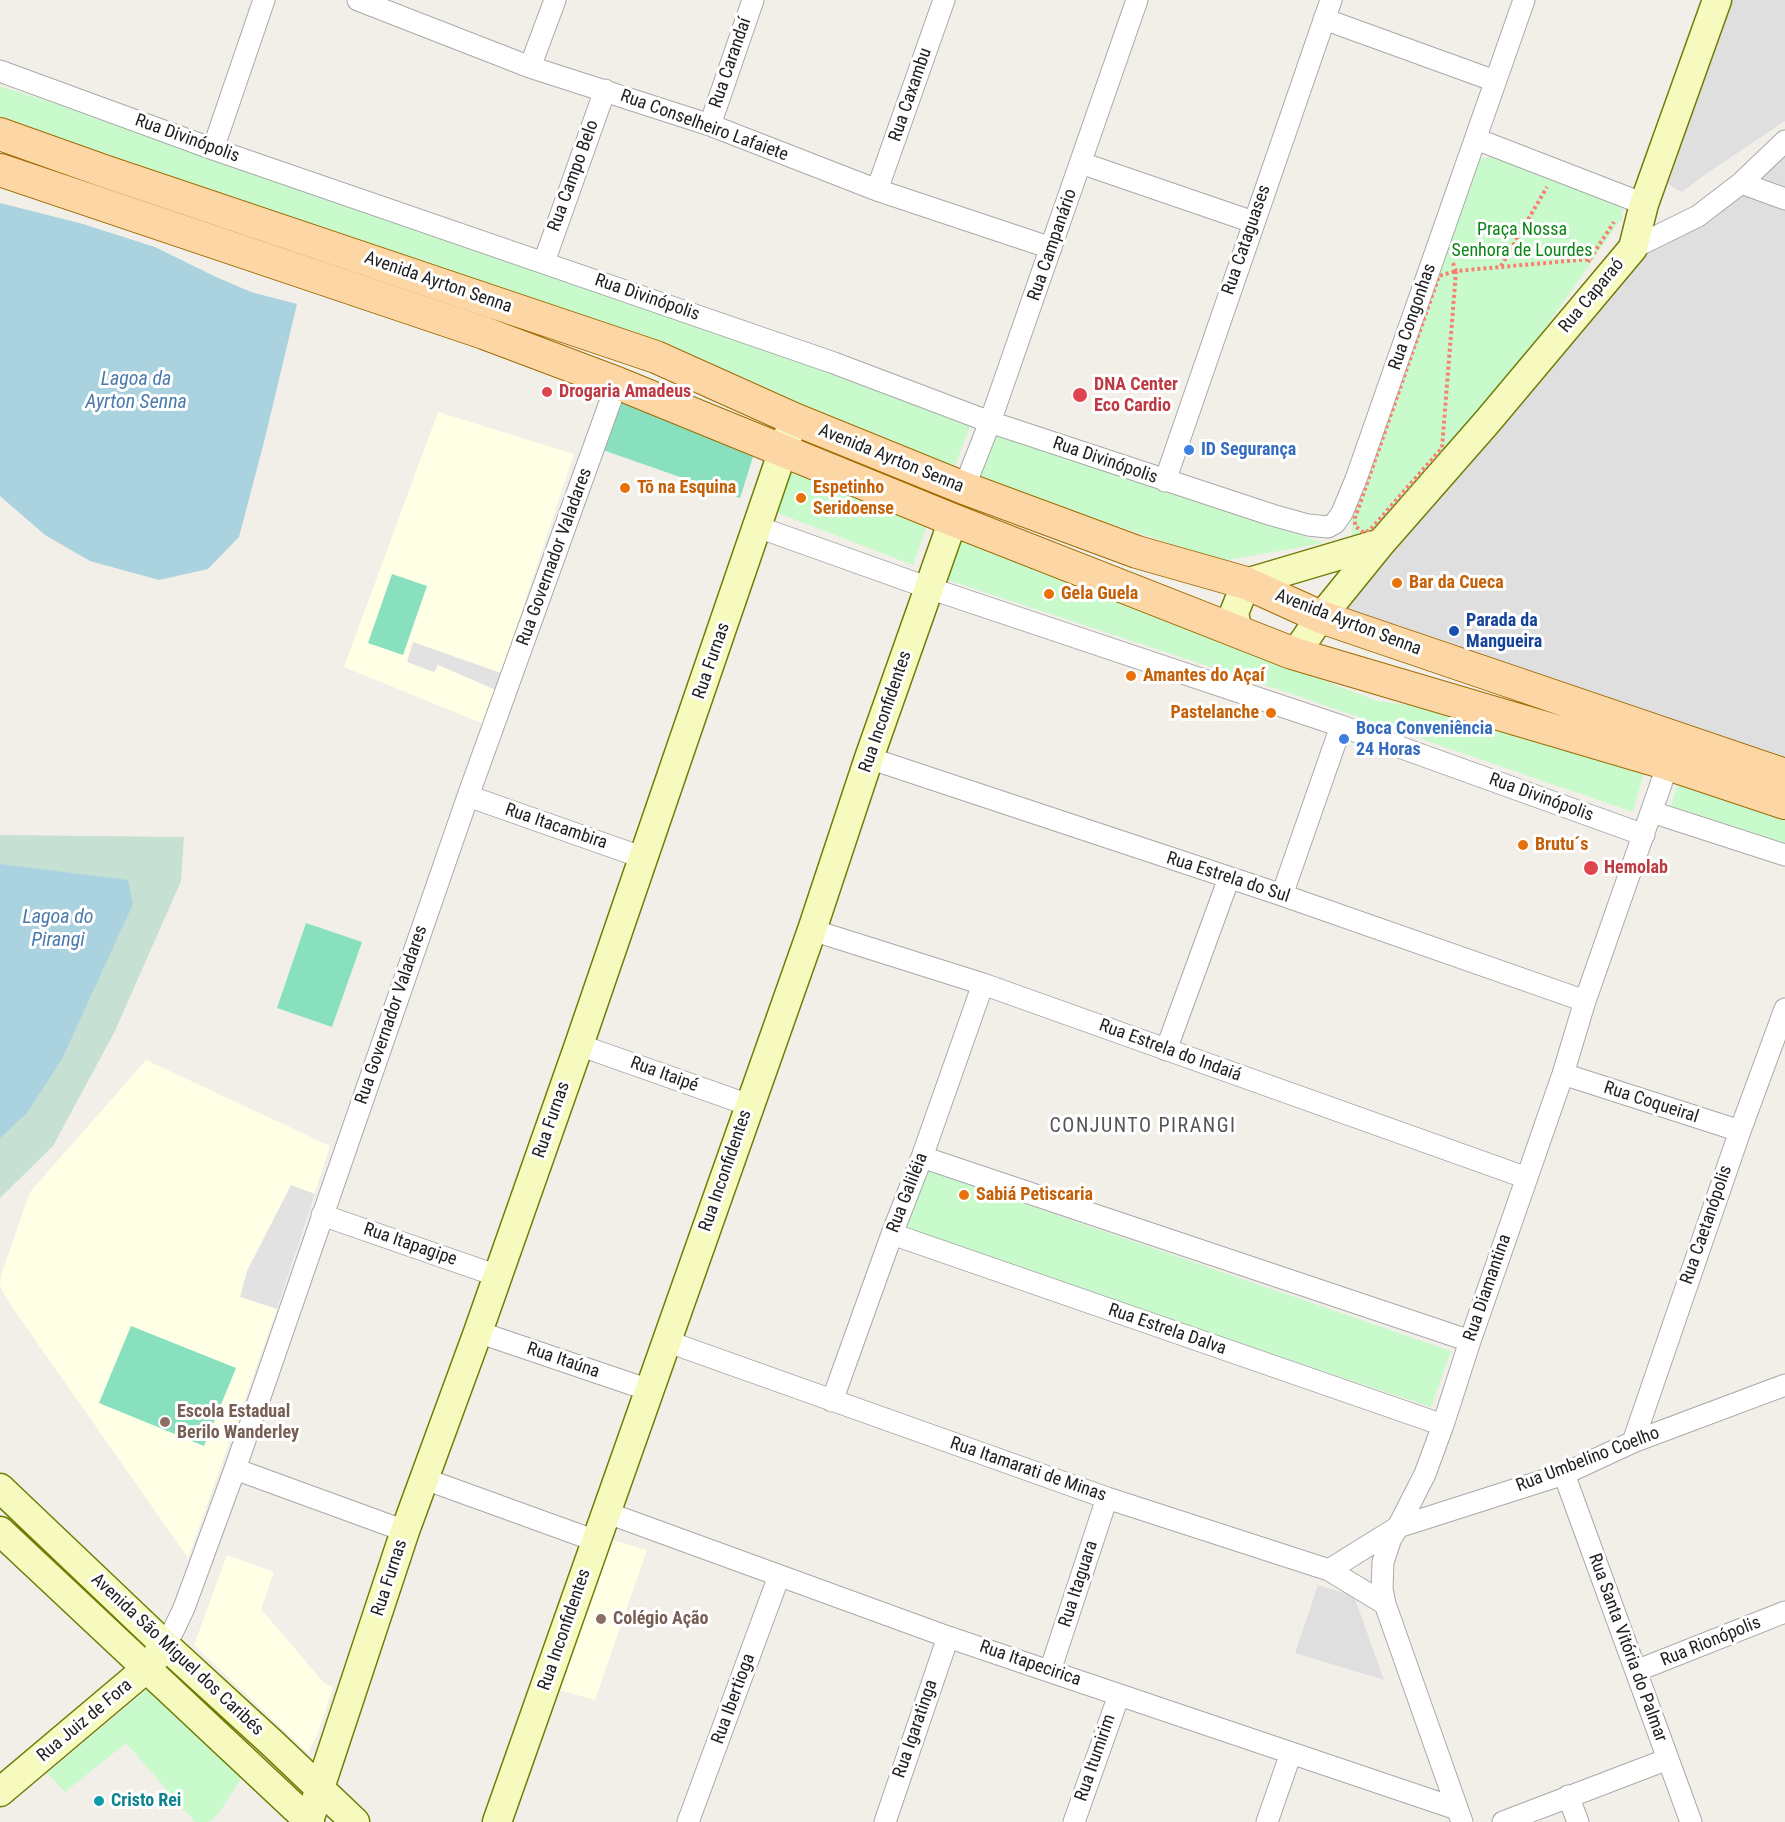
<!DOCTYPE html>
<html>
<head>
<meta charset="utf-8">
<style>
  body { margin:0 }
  canvas { display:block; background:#f2efe9 }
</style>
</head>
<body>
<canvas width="1785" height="1822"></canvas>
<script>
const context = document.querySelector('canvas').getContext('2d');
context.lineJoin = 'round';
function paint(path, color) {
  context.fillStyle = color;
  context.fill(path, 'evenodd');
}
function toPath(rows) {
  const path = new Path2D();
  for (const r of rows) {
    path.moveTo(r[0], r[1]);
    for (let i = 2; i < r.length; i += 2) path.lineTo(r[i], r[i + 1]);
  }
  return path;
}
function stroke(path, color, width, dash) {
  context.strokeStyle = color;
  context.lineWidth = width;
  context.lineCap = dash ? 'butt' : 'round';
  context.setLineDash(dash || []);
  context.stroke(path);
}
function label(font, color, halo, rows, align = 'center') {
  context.font = font + ' "Roboto Condensed",sans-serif';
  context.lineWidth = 6;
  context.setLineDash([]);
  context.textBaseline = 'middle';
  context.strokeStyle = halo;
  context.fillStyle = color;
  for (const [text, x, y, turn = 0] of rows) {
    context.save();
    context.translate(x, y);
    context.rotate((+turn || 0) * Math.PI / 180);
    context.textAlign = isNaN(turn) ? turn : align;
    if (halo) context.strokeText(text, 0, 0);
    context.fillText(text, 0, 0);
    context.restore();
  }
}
const residential = toPath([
  [1732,0,1785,0,1785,121,1703,176,1682,192,1668,184],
  [1785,141,1785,786,1313,630,1633,248,1698,216],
  [1318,1585,1354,1596,1384,1680,1295,1653]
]);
const education = toPath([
  [438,412,574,454,484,724,344,667],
  [146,1060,330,1146,277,1309,188,1558,10,1304,4,1294,0,1285,1,1275,30,1192],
  [609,1539,647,1550,595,1700,555,1689],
  [227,1555,274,1572,261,1609,324,1683,333,1687,318,1733,308,1753,194,1645]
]);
const wetland = toPath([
  [0,835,184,837,181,881,115,1031,53,1146,0,1198]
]);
const park = toPath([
  [0,86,62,106,325,198,834,368,970,426,955,466,946,470,630,341,257,206,208,190,131,162,0,119],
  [1495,157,1622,197,1622,218,1529,351,1370,537,1352,536,1351,519,1394,387,1474,169,1481,158],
  [995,435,1324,543,1222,561,977,479],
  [782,464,927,525,913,565,765,508],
  [959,526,1152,614,1377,701,1427,707,1645,769,1633,812,1292,694,939,577],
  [1680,777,1785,811,1785,843,1671,806],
  [926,1170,1451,1351,1431,1407,902,1231],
  [149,1688,244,1774,219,1813,209,1822,195,1822,126,1743,65,1792,47,1773]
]);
const pitch = toPath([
  [613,397,745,447,753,457,740,498,600,449],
  [392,574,427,586,403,655,368,643],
  [306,923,362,942,332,1027,277,1008],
  [131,1326,236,1368,204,1446,99,1403]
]);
const parking = toPath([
  [413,642,501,673,496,690,438,665,434,672,407,662],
  [291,1185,315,1194,277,1309,240,1297,247,1271]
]);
const water = toPath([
  [0,203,83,224,155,247,214,276,251,292,297,304,264,442,239,537,208,569,159,580,90,561,45,535,0,496],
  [0,864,128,880,133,904,62,1059,27,1113,0,1138]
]);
const path = toPath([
  [1590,259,1614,222],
  [1453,263,1456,271,1590,259,1587,263],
  [1501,266,1547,187],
  [1456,271,1442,448,1370,530,1364,533,1355,526,1355,518,1439,276,1456,271]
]);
const street = toPath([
  [358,0,530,67,710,125,877,190,1051,248],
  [1324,19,1495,81],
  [530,67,555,0],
  [0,71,213,149,834,363,990,422,1272,515,1308,525,1328,527,1335,523,1342,513,1356,479,1524,0],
  [710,125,753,0],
  [1476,139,1644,204],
  [213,149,264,0],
  [1081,163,1253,222],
  [1741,183,1785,199],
  [877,190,944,0],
  [1633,248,1698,216,1741,183,1785,141],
  [544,262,605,90],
  [1165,481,1331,0],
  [964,488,990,422,1137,0],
  [758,527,929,588,1341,726,1644,835],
  [869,758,1282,895,1585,1001],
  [468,796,644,858],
  [1652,812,1785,855],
  [1282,895,1341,726],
  [812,930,983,984,1527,1178],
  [579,1045,749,1105],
  [1166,1050,1229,878],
  [1563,1074,1740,1131],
  [922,1157,1470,1341],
  [322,1215,498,1276],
  [892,1234,1443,1425],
  [478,1332,649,1390],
  [666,1341,1107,1498,1329,1570,1385,1604],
  [832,1401,892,1234,922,1157,983,984],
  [1633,1442,1740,1131,1785,1009],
  [235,1469,405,1531],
  [1564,1474,1691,1822],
  [425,1479,596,1541],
  [605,1512,948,1637,1457,1809],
  [1329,1570,1398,1527,1564,1474,1633,1442,1785,1385],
  [165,1645,174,1629,184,1608,235,1469,468,796,617,383],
  [1050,1671,1107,1498],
  [1636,1671,1785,1612],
  [1568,1796,1578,1822],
  [688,1822,779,1576],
  [885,1822,948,1637],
  [1074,1822,1119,1695],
  [1267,1822,1291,1753],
  [1462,1822,1385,1604,1382,1589,1383,1562,1391,1538,1398,1527,1425,1474,1443,1425,1470,1341,1563,1074,1585,1001,1668,764],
  [1503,1822,1668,1759]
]);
const secondary = toPath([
  [1238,632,1234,613,1246,583,1381,543],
  [1292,653,1302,644,1317,622,1381,543,1487,422,1633,248,1644,204,1717,0],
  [0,1488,165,1645,272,1743,355,1822],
  [0,1531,310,1822],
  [0,1792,147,1668,158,1654],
  [309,1821,405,1531,478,1332,579,1045,790,430],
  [497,1822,812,930,869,758,953,520]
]);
const primary = toPath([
  [0,134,104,171,656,357,794,419,964,488,1137,552,1246,583,1321,617,1785,775],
  [0,170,484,333,617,383,953,520,1292,653,1668,764,1785,803]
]);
const markers = [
  [547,392,6,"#e0444e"],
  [1080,395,8,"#e0444e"],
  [1189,450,6,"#3f7fe0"],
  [625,488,6,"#e8710a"],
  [801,498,6,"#e8710a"],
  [1397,583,6,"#e8710a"],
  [1049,594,6,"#e8710a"],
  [1454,631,6,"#1a4fb4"],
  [1131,676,6,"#e8710a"],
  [1271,713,6,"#e8710a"],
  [1344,739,6,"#3f7fe0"],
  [1523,845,6,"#e8710a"],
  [1591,868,8,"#e0444e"],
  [964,1195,6,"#e8710a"],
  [165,1422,6,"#8d6e63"],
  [601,1619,6,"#8d6e63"],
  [99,1801,6,"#0f9aa8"]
];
const streetNames = [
  ["Rua Carandaí",731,63,-71],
  ["Rua Caxambu",911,95,-71],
  ["Rua Conselheiro Lafaiete",704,126,20],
  ["Rua Divinópolis",187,139,20],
  ["Rua Campo Belo",574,176,-70],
  ["Rua Cataguases",1247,240,-71],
  ["Rua Campanário",1053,245,-71],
  ["Avenida Ayrton Senna",438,283,19],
  ["Rua Caparaó",1592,296,-50],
  ["Rua Divinópolis",647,298,19],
  ["Rua Congonhas",1413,317,-71],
  ["Avenida Ayrton Senna",891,459,22],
  ["Rua Divinópolis",1105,461,19],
  ["Rua Governador Valadares",555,557,-70],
  ["Avenida Ayrton Senna",1348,623,21],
  ["Rua Furnas",712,661,-71],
  ["Rua Inconfidentes",886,712,-71],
  ["Rua Divinópolis",1541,798,20],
  ["Rua Itacambira",556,827,19],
  ["Rua Estrela do Sul",1228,878,18],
  ["Rua Governador Valadares",392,1015,-71],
  ["Rua Estrela do Indaiá",1170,1051,20],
  ["Rua Itaipé",664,1075,20],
  ["Rua Coqueiral",1651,1103,18],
  ["Rua Furnas",552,1120,-71],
  ["Rua Inconfidentes",726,1171,-71],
  ["Rua Galiléia",908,1193,-69],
  ["Rua Caetanópolis",1707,1225,-71],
  ["Rua Itapagipe",410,1245,19],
  ["Rua Diamantina",1488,1288,-71],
  ["Rua Estrela Dalva",1167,1330,19],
  ["Rua Itaúna",563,1361,19],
  ["Rua Umbelino Coelho",1588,1460,-21],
  ["Rua Itamarati de Minas",1028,1470,19],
  ["Rua Furnas",390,1578,-72],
  ["Rua Itaguara",1079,1584,-72],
  ["Rua Inconfidentes",565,1630,-71],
  ["Rua Rionópolis",1711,1642,-22],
  ["Rua Santa Vitória do Palmar",1627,1648,70],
  ["Avenida São Miguel dos Caribés",177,1655,43],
  ["Rua Itapecirica",1030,1664,19],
  ["Rua Ibertioga",734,1699,-70],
  ["Rua Juiz de Fora",85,1721,-40],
  ["Rua Igaratinga",916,1729,-71],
  ["Rua Itumirim",1096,1758,-71]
];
const parkNames = [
  ["Praça Nossa",1522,230],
  ["Senhora de Lourdes",1522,251]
];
const healthNames = [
  ["DNA Center",1094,385],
  ["Eco Cardio",1094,406],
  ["Drogaria Amadeus",559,392],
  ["Hemolab",1604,868]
];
const shopNames = [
  ["ID Segurança",1201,450],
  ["Boca Conveniência",1356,729],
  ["24 Horas",1356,750]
];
const foodNames = [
  ["Tō na Esquina",637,488],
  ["Espetinho",813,488],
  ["Seridoense",813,509],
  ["Bar da Cueca",1409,583],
  ["Gela Guela",1061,594],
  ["Amantes do Açaí",1143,676],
  ["Pastelanche",1259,713,"right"],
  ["Brutu´s",1535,845],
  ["Sabiá Petiscaria",976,1195]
];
const transitNames = [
  ["Parada da",1466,621],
  ["Mangueira",1466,642]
];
const educationNames = [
  ["Escola Estadual",177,1412],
  ["Berilo Wanderley",177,1433],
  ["Colégio Ação",613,1619]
];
const cultureNames = [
  ["Cristo Rei",111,1801]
];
const waterNames = [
  ["Lagoa da",136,380],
  ["Ayrton Senna",136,403],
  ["Lagoa do",58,918],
  ["Pirangi",58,941]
];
const neighbourhoodNames = [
  ["CONJUNTO PIRANGI",1143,1127]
];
paint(residential, '#e0dfdf');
paint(education, '#ffffe5');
paint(wetland, '#c6e0d4');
paint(park, '#c8facc');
paint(pitch, '#88e0be');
paint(parking, '#e2e2e2');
paint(water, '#aad3df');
stroke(street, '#a9a9a9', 23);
stroke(secondary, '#707d05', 31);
stroke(primary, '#a06b00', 34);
stroke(path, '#fa8072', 4, [3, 3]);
stroke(street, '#fff', 21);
stroke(secondary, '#f7fabf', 28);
stroke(primary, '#fcd6a4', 32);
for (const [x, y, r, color] of markers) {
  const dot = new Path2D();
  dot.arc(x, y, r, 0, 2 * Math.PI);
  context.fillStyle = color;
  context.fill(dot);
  stroke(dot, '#fff', 2);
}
label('18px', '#222', '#fff', streetNames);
label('18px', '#0c8416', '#fff', parkNames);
label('bold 18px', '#be3a42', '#fff', healthNames, 'left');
label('bold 18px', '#366cbe', '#fff', shopNames, 'left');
label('bold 18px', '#c56008', '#fff', foodNames, 'left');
label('bold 18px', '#164399', '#fff', transitNames, 'left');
label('bold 18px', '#785e54', '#fff', educationNames, 'left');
label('bold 18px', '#0d838f', '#fff', cultureNames, 'left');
label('italic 20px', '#4a7aab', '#fff', waterNames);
context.letterSpacing = '1.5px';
label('20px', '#555', '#fff', neighbourhoodNames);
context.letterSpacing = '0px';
</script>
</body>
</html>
